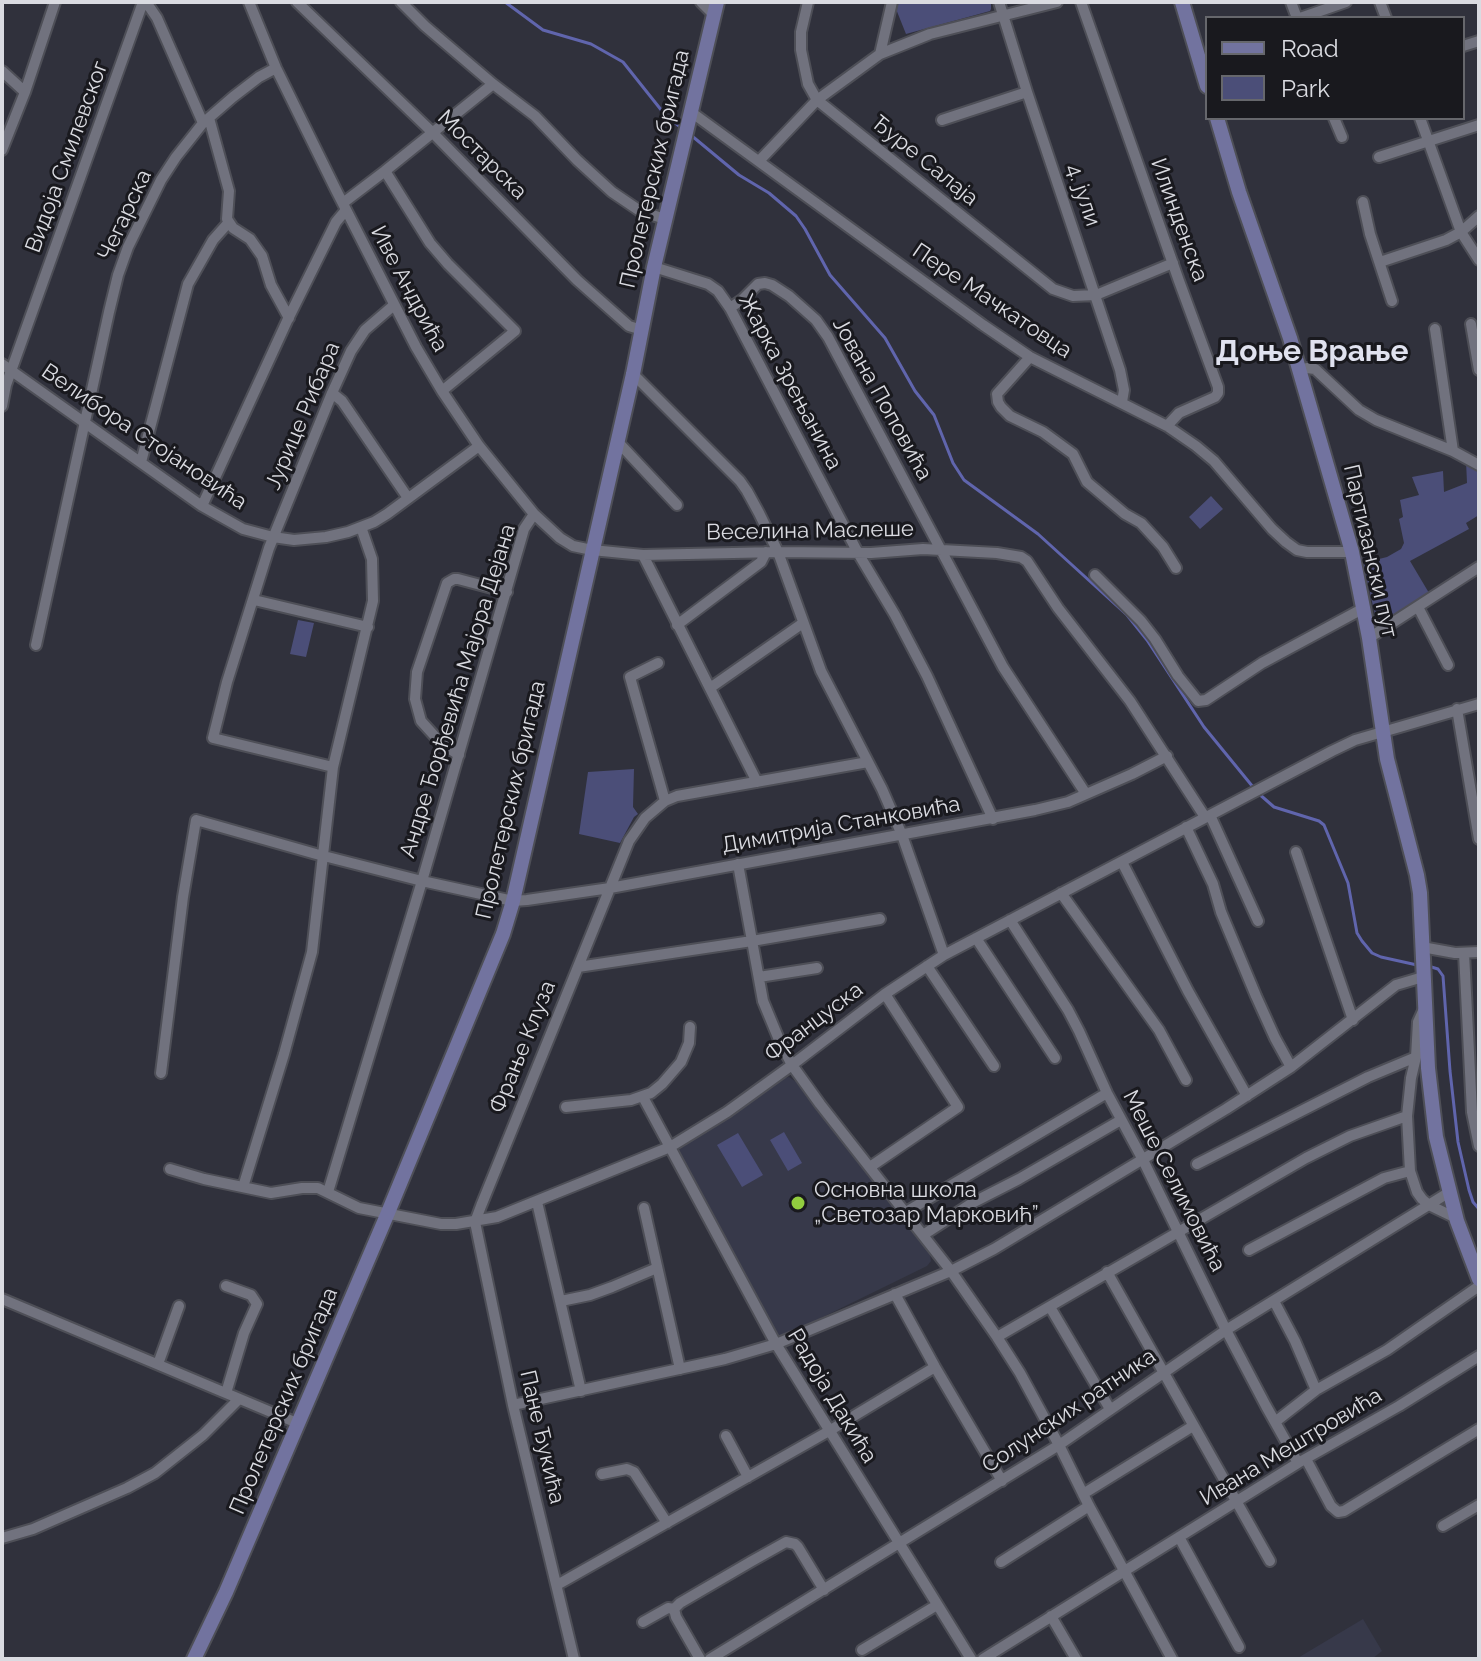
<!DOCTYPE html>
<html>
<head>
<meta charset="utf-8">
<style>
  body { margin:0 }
  #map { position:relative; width:1481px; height:1661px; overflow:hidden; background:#30313c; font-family:Raleway,sans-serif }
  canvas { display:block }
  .frame { position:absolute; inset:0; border:4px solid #dadbe1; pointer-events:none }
  .legend { position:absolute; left:1205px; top:16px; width:260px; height:104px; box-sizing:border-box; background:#19191e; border:2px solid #66676c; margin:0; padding:10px 14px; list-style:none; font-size:24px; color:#dadbe1 }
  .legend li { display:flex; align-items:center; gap:16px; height:40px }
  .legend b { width:40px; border:2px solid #66676c }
</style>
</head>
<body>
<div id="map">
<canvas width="1481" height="1661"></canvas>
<div class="frame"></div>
<ul class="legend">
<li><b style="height:10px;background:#72739f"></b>Road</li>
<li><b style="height:22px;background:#4b4e78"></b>Park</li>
</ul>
</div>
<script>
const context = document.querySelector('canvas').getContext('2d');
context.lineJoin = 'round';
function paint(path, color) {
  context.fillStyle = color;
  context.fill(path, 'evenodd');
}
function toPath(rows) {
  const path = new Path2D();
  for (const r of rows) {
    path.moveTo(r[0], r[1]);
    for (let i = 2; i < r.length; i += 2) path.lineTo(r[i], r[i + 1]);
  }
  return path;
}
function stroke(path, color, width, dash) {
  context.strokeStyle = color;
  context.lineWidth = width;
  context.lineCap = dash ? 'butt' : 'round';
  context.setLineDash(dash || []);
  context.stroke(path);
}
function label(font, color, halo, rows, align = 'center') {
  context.font = font + ' Raleway,sans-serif';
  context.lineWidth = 6;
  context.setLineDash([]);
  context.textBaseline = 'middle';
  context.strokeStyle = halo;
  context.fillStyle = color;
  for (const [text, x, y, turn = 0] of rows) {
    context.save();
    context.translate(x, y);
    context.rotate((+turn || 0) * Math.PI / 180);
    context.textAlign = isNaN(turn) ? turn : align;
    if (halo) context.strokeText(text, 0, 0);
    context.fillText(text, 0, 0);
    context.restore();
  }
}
const built = toPath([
  [789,1077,796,1082,930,1254,931,1261,927,1266,780,1338,677,1151,782,1078],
  [1363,1619,1382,1651,1372,1659,1296,1659]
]);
const green = toPath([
  [896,2,991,2,991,9,990,11,906,34,896,9],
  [1466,461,1479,470,1479,515,1466,523,1469,529,1410,561,1429,593,1383,625,1379,625,1377,623,1363,563,1387,557,1401,549,1404,543,1399,519,1403,517,1400,500,1419,495,1412,477,1443,471,1444,492,1467,483],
  [1211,496,1223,509,1200,529,1189,517],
  [298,620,314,623,306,657,290,654],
  [634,769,633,807,638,814,634,817,620,843,579,834,588,772],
  [784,1132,802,1163,788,1171,770,1140],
  [738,1133,763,1175,742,1187,717,1145]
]);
const stream = toPath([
  [505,2,543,30,591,44,623,62,666,116,683,129],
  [692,136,739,175,769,193,796,216,805,229,830,275,885,338,915,391,934,415,953,463,964,480,1038,534,1127,615,1147,640,1204,727,1253,787],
  [1258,793,1274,807,1319,821,1324,825,1348,883,1357,933,1362,941,1372,953,1381,957,1417,965],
  [1428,966,1438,969,1443,976,1450,1071,1458,1142,1469,1190,1473,1202,1479,1209]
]);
const street = toPath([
  [146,2,157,18,203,123],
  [249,2,276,68,336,190,416,347,442,391,479,446,534,514,560,538,573,546,592,550,643,555,778,552,871,553,923,549,997,553,1021,557,1027,561,1058,608,1130,701,1205,817],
  [297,2,432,132,577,280,629,326,642,330],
  [401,2,425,26,493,84,535,116,577,160,612,192,640,211,665,219],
  [701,2,714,15],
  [808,2,801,32,801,50,808,84,817,100,1053,289,1073,296,1096,295,1173,263],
  [999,2,1027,92,1120,370,1124,390,1122,402],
  [1081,2,1179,281,1218,387,1218,393,1215,397,1179,413,1167,426],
  [1291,2,1297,18],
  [1380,2,1386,18],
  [1300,18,1346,2],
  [1463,46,1479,41],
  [880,54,892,2],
  [2,71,25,92],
  [691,112,983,325,1030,357,1167,426,1196,446,1214,461,1272,529,1286,542,1297,550,1307,552,1352,552],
  [209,118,229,191,227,219,233,228,250,239,262,256,271,285,289,318],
  [1334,118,1342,137],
  [1420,118,1461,232,1479,260],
  [942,120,1027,92],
  [2,150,25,92,55,2],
  [1379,157,1479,125],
  [760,160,817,100,880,54,930,34,1057,2],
  [385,171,430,243,448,264,515,331,442,391],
  [1363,202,1370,234,1392,301],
  [343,203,385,171,493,84],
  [1380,262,1446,240,1461,232,1479,216],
  [654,267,708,284,718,291,730,308,858,553,895,615,927,676,993,819],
  [730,308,743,299,758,284,765,283,772,285,789,296,816,320,828,337,1003,667,1086,794],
  [1471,324,1479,370],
  [1435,329,1453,451],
  [1030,357,997,394,998,402,1001,407,1010,416,1043,432,1073,454,1087,482,1125,514,1141,523,1163,547,1176,568],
  [2,364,202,506,243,529,273,537,294,540,326,537,348,532,374,522,387,514,479,446],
  [1299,370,1307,368,1315,369,1359,410,1376,420,1453,451,1479,465],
  [633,374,740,481,747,491,759,513,778,552,821,671,882,789,902,835,944,955],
  [332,393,342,401,408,498],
  [2,406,6,385,143,2],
  [617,441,677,505],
  [141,462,188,284,213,240,229,222],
  [202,506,287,321,336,222,346,210],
  [643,555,757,782],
  [1095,575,1141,621,1155,639,1178,676,1198,701,1206,700,1262,663,1364,608],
  [254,600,368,627],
  [1418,607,1448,665],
  [677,625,761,562,766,552],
  [1369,638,1479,567],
  [36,645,109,312,118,275,128,247,161,180,176,157,203,123,233,97,259,77,276,68],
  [658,663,630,677,665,801],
  [710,688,803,623],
  [1457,709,1479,839],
  [459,755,441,743,421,721,415,699,417,672,447,583,454,579,458,579,507,592],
  [333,767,213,738,227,682,269,548,332,393,351,351,365,330,394,305],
  [1210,815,1258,921],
  [1186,827,1213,884,1221,912,1256,996,1275,1038,1291,1067],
  [1296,852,1353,1020],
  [1122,862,1188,991,1247,1096],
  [738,864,763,1001,780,1042,792,1065,820,1104,951,1271,997,1337,1020,1373,1059,1445,1089,1506,1172,1659],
  [1061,893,1159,1030,1186,1080],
  [1010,920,1068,1010,1079,1031,1107,1093,1143,1160,1226,1330,1266,1406,1298,1463],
  [976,938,1055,1058],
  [1422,947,1455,953,1479,952],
  [1464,953,1472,1112,1479,1146],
  [927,966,994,1066],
  [578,967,752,941,880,919],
  [759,977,817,968],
  [1423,1011,1418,1022,1416,1057,1411,1078,1407,1116,1410,1171,1417,1192,1422,1199,1429,1205,1456,1218],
  [161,1073,183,897,196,820,316,854,422,881,513,901,527,900,610,888,1035,810,1068,802,1132,774,1167,756],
  [643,1097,776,1344,971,1659],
  [566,1107,631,1100,651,1093,662,1084,681,1062,689,1043,690,1027],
  [1197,1164,1368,1077,1416,1057],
  [870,1167,958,1107,885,994],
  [170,1169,204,1179,271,1193,302,1188,318,1188,359,1208,441,1224,456,1224,497,1217,670,1147,727,1112,792,1065,885,994,944,955,1332,751,1355,740,1479,704],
  [243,1187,284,1054,312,952,333,767,373,601,372,559,361,527],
  [328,1192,422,881,524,529,534,514],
  [537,1202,581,1391],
  [644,1208,680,1369],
  [906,1212,1107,1093],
  [923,1235,974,1202,1019,1179,1121,1120],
  [1249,1250,1384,1178,1410,1171],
  [1107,1272,1270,1561],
  [226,1286,251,1295,257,1304,244,1333,226,1393],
  [895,1294,935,1367,1002,1481],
  [2,1299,297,1423],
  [561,1301,590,1295,612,1287,657,1268],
  [1274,1301,1295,1341,1316,1390],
  [1050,1307,1110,1409],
  [997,1337,1306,1158,1350,1136,1407,1116],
  [158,1364,179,1306],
  [513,1405,725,1359,776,1344,951,1271,994,1249,1226,1109,1291,1067,1396,985,1423,977],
  [1275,1422,1316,1390,1387,1350,1479,1286],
  [726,1436,748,1477],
  [1306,1459,1331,1506,1338,1512,1344,1511,1479,1429],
  [602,1474,627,1469,634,1472,667,1523],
  [1083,1494,1193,1426],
  [1443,1526,1479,1505],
  [1179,1537,1239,1647],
  [2,1538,33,1529,127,1488,155,1473,203,1435,239,1399],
  [1001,1562,1089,1506],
  [557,1585,829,1431,935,1367],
  [1051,1616,1076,1659],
  [643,1622,668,1608,674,1609],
  [862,1650,937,1605],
  [574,1659,513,1405,475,1222,481,1206,610,888,629,841,645,818,665,801,677,796,868,762],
  [700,1659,676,1617,674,1609,680,1603,752,1561,786,1542,795,1544,798,1547,824,1590],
  [710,1659,1059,1445,1226,1330,1448,1193],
  [983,1659,1298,1463,1399,1406,1479,1356]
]);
const secondary = toPath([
  [1182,2,1207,86],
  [1217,118,1239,192,1290,338,1352,552,1369,638,1387,759,1417,875,1420,893,1428,1068,1436,1137,1457,1221,1479,1279],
  [194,1659,226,1592,387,1215,503,934,513,901,633,374,654,267,717,2]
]);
const markers = [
  [798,1203,8,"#92cd3f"]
];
const streetNames = [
  ["Мостарска",482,155,45],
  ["Видоја Смилевског",67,157,-70],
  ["Ђуре Салаја",925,161,39],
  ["Пролетерских бригада",655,169,-77],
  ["4. јули",1083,195,71],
  ["Чегарска",125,215,-65],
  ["Илинденска",1179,220,70],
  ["Иве Андрића",409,289,62],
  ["Пере Мачкатовца",992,301,34],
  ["Жарка Зрењанина",790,382,62],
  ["Јована Поповића",882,399,61],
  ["Јурице Рибара",303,416,-67],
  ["Велибора Стојановића",144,437,34],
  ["Веселина Маслеше",810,531,-1],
  ["Партизански пут",1370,551,77],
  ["Андре Ђорђевића Мајора Дејана",458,691,-73],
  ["Пролетерских бригада",511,800,-77],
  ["Димитрија Станковића",841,825,-10],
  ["Француска",814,1022,-37],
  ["Фрање Клуза",523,1047,-68],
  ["Меше Селимовића",1174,1181,63],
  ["Радоја Дакића",832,1396,59],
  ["Пролетерских бригада",284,1401,-67],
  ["Солунских ратника",1069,1411,-34],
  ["Пане Ђукића",542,1437,77],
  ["Ивана Мештровића",1291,1447,-31]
];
const poiNames = [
  ["Основна школа",814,1190],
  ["„Светозар Марковић”",814,1215]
];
const districtNames = [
  ["Доње Врање",1312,352]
];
paint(built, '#37394a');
paint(green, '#4b4e78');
stroke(stream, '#6065ad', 3);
stroke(street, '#4e4f57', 14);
stroke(secondary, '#4e4f57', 18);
stroke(street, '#71727e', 10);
stroke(secondary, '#72739f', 14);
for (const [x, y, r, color] of markers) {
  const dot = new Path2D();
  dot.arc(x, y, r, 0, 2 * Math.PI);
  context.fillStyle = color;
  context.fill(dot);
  stroke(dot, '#19191e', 3);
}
label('22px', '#dadbe1', '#19191e', streetNames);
label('22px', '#dadbe1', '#19191e', poiNames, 'left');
label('bold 30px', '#e0e2ef', '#19191e', districtNames);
</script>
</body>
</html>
